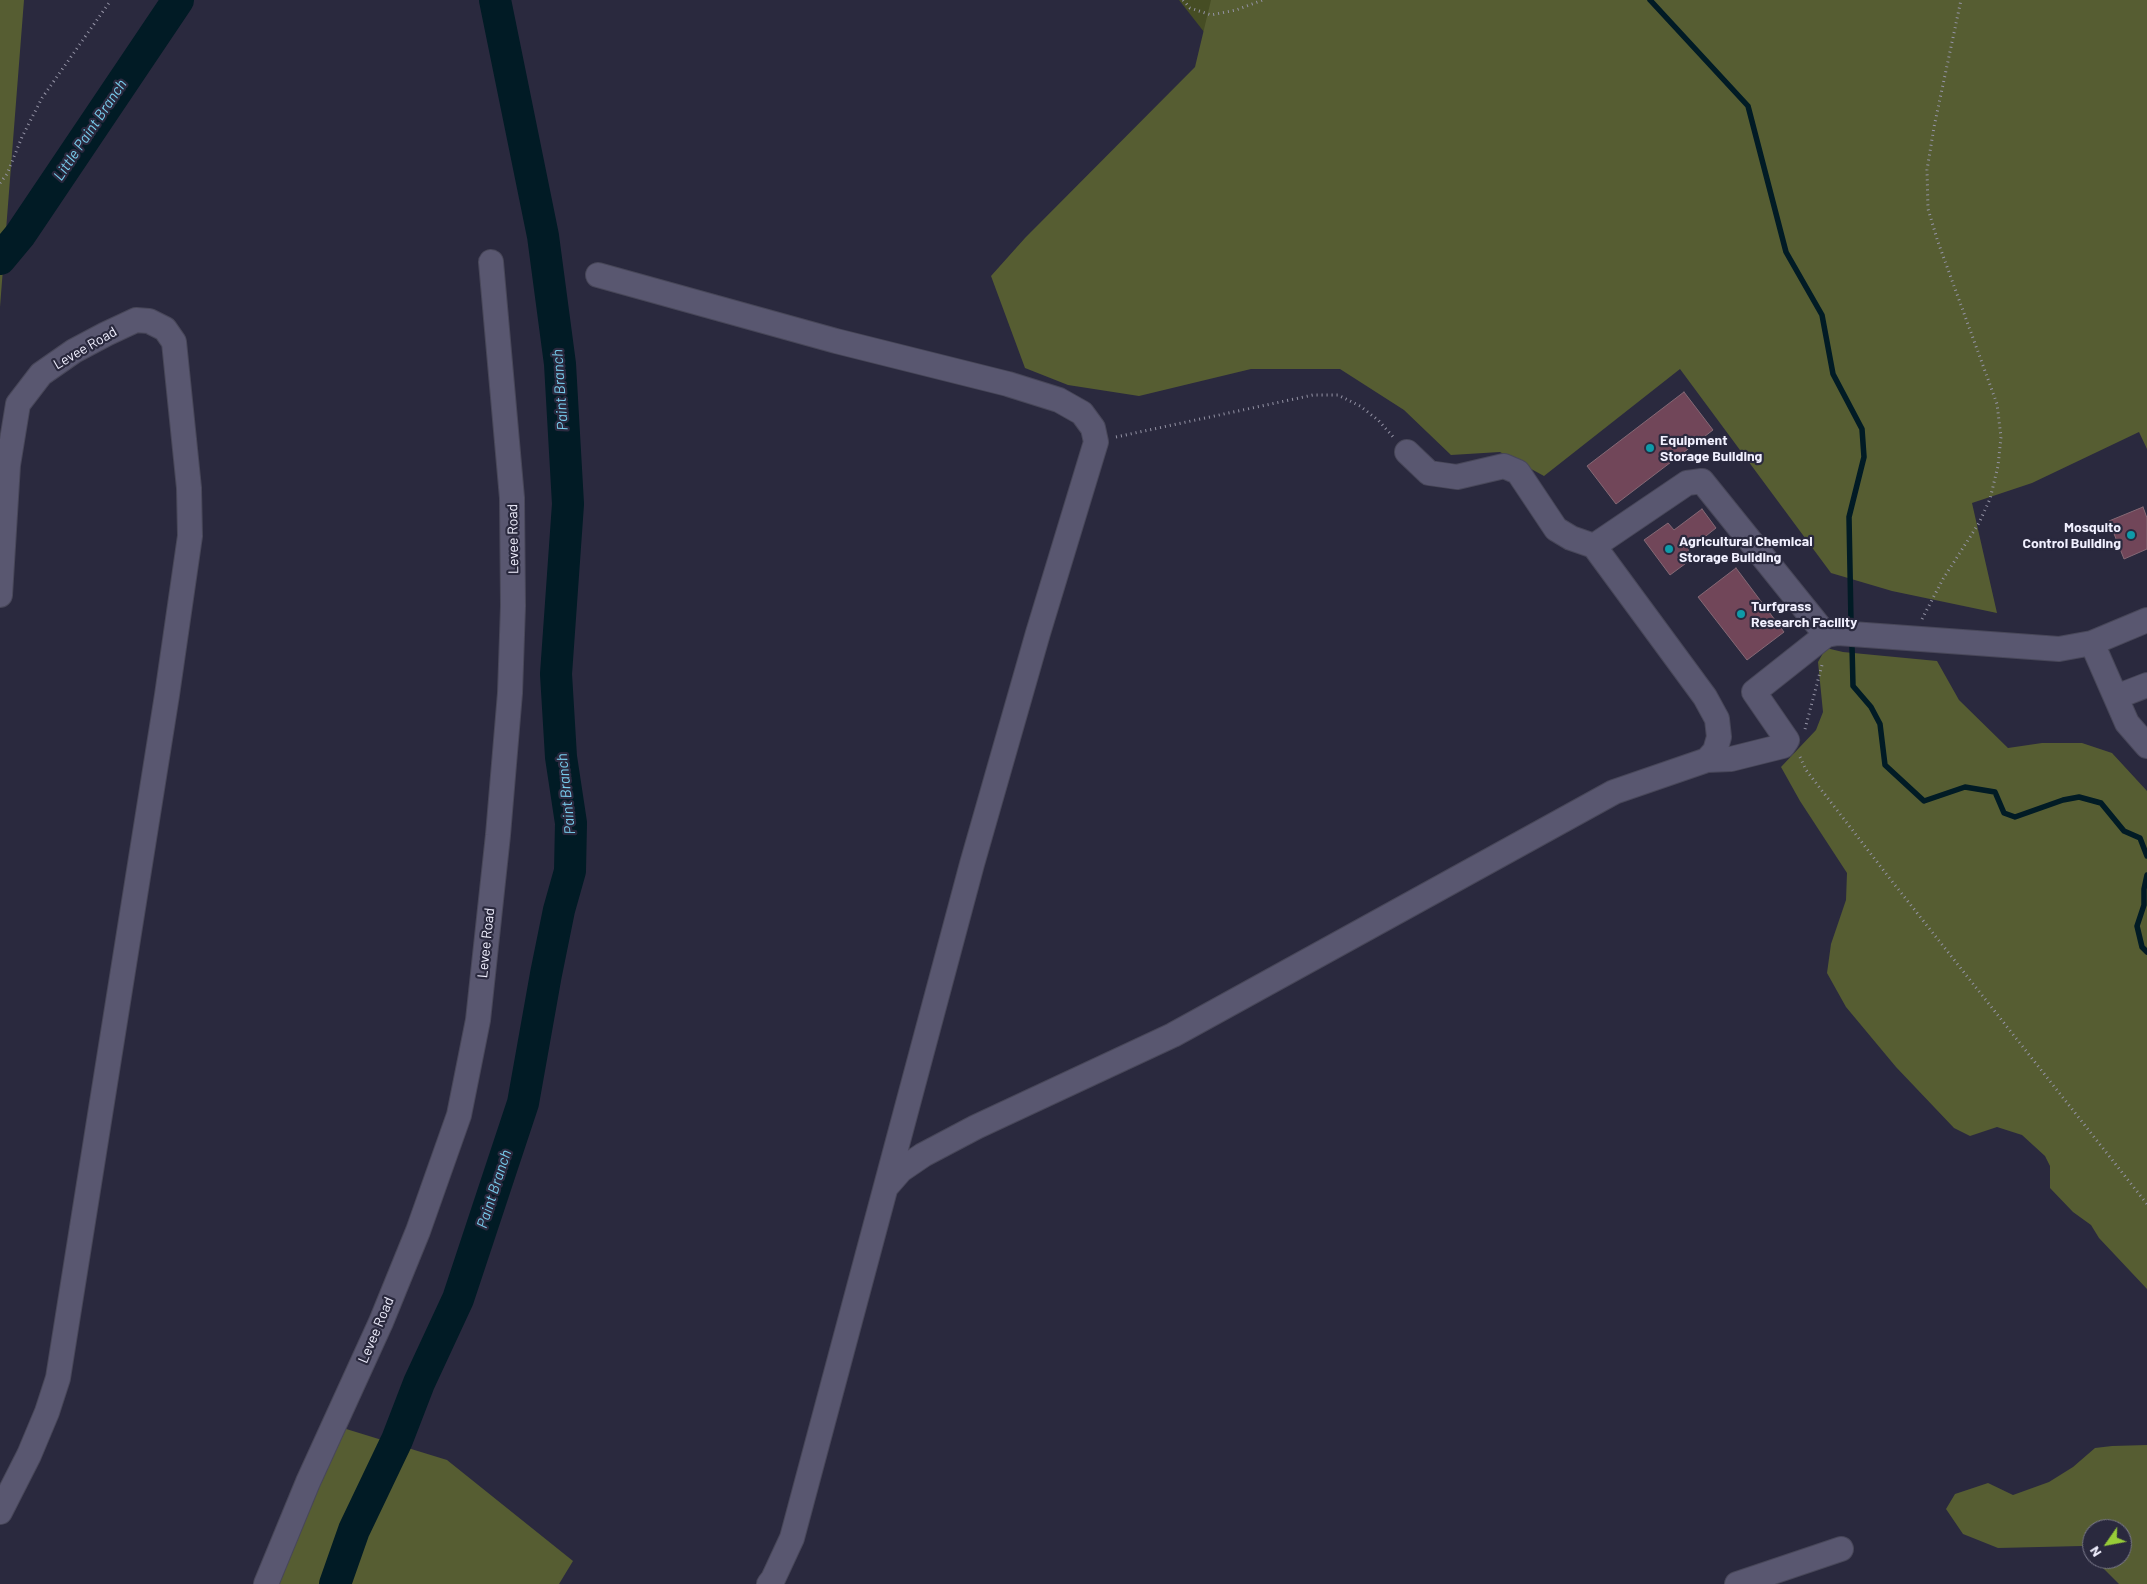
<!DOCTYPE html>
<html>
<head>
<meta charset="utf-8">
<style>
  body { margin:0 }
  #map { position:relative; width:2147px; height:1584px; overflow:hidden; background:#2a293e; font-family:Barlow,sans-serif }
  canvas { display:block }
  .north { position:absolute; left:2082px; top:1519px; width:50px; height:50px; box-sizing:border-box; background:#2a293e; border:1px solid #7a798b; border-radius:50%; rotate:237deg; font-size:14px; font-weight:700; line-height:20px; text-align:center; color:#f1f0ff }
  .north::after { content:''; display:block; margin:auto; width:18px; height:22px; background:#97cc38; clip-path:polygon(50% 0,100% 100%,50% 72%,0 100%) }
</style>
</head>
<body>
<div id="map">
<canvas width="2147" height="1584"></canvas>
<div class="north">N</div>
</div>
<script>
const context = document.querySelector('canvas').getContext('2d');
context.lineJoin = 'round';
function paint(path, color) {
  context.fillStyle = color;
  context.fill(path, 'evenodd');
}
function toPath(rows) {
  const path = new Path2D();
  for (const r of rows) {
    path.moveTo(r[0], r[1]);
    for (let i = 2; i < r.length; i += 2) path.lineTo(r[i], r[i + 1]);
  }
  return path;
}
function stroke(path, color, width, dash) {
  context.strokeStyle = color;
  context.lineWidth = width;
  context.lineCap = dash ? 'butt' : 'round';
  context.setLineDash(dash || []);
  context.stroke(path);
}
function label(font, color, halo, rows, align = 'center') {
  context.font = font + ' Barlow,sans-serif';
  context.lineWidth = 4.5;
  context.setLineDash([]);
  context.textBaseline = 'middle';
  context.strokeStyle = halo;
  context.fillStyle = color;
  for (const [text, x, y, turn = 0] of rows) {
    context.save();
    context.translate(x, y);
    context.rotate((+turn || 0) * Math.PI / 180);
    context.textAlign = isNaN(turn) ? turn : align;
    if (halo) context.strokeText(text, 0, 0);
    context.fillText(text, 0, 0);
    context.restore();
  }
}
const green = toPath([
  [1179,0,1276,0,1215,46]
]);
const forest = toPath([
  [0,0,24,0,0,307],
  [1211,0,2147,0,2147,449,2139,432,2032,483,1972,503,1997,613,1892,591,1831,573,1680,369,1544,476,1500,452,1451,455,1404,410,1340,369,1251,369,1139,396,1068,385,1025,368,991,276,1025,238,1195,67],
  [1826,648,1843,652,1937,661,1959,700,2008,748,2042,743,2082,743,2112,753,2147,791,2147,1289,2099,1238,2091,1225,2073,1212,2050,1188,2050,1166,2045,1156,2022,1135,1997,1127,1970,1136,1954,1128,1896,1067,1846,1007,1827,973,1831,944,1846,900,1847,873,1800,801,1781,767,1816,730,1823,712,1818,662],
  [343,1428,447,1460,573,1561,559,1584,276,1584],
  [2147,1445,2147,1584,2119,1584,2094,1559,2122,1559,2122,1529,2092,1529,2092,1556,2082,1546,1998,1548,1963,1534,1946,1509,1955,1494,1988,1483,2013,1495,2049,1482,2073,1467,2095,1448,2112,1446]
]);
const stream = toPath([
  [1650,0,1748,106,1786,252,1822,315,1833,374,1862,429,1864,457,1849,517,1851,622],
  [1852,646,1853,686,1871,707,1880,724,1885,765,1924,801,1965,787,1995,792,2004,813,2015,817,2063,800,2079,797,2101,803,2124,831,2140,838,2147,856],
  [2147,875,2144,889,2144,905,2137,926,2142,947,2147,952]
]);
const river = toPath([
  [0,259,20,235,178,0],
  [335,1584,354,1530,397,1440,419,1383,458,1299,523,1103,546,974,559,910,570,871,571,823,561,757,556,674,568,504,560,364,543,236,495,0]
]);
const building = toPath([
  [1684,392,1713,430,1616,504,1587,466,1684,392],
  [2143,507,2147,518,2147,549,2124,559,2109,521,2143,507],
  [1702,509,1716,528,1688,550,1693,558,1670,575,1644,540,1668,523,1674,530,1702,509],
  [1736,568,1784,632,1747,660,1698,597,1736,568]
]);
const path = toPath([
  [1183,0,1190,8,1211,15,1236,10,1263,0],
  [0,183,7,174,22,137,42,98,111,0],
  [1116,437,1313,395,1338,395,1360,406,1378,420,1395,439],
  [1922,619,1943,579,1979,523,1990,499,1998,466,2001,437,1997,404,1938,242,1928,209,1927,170,1934,127,1961,0],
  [1805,729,1822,665],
  [1800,757,1806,770,1891,880,2147,1204]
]);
const minor = toPath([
  [598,275,836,341,1008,384,1059,400,1082,413,1093,428,1096,442,1038,633,972,864,792,1538,773,1579,769,1584],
  [1407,452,1429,473,1457,477,1504,466,1518,472,1556,529,1571,538,1594,546,1705,697,1717,719,1719,737,1715,751,1707,760],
  [1594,546,1687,483,1702,481,1826,635],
  [0,595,8,465,18,404,41,374,74,351,106,334,136,320,149,321,165,329,174,342,189,488,190,536,167,695,58,1378,47,1412,29,1455,0,1512],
  [2092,643,2127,723,2147,746],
  [2116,697,2147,685],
  [887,1186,901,1170,923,1155,976,1127,1173,1035,1614,792,1707,760,1731,759,1783,746,1787,740,1754,692,1826,635,1838,633,2059,649,2092,643,2147,620],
  [266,1584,308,1482,381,1322,418,1231,459,1115,478,1020,498,835,510,693,513,606,512,498,491,262],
  [1737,1584,1841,1549]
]);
const markers = [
  [1650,448,5,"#0f9aa8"],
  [2131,535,5,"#0f9aa8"],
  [1669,549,5,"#0f9aa8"],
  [1741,614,5,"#0f9aa8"]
];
const streetNames = [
  ["Levee Road",85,348,-30],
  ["Levee Road",513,539,-91],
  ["Levee Road",486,943,-84],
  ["Levee Road",376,1330,-67]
];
const poiNames = [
  ["Equipment",1660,440],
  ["Storage Building",1660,456],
  ["Mosquito",2121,527,"right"],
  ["Control Building",2121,543,"right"],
  ["Agricultural Chemical",1679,541],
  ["Storage Building",1679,557],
  ["Turfgrass",1751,606],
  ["Research Facility",1751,622]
];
const waterNames = [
  ["Little Paint Branch",90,130,-56],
  ["Paint Branch",560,390,-94],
  ["Paint Branch",566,794,-96],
  ["Paint Branch",494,1189,-72]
];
paint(green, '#464d24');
paint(forest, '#565d32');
stroke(stream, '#011b25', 5.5);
stroke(river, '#011b25', 32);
paint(building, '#714659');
stroke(building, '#856975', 1);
stroke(minor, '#484759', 26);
stroke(path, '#9594a6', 3, [1, 4]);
stroke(minor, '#595770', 24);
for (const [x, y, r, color] of markers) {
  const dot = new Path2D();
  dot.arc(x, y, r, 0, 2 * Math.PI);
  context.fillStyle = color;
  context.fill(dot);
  stroke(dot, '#2a293e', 2);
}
label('14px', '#f1f0ff', '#2a293e', streetNames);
label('bold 14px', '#f1f0ff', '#2a293e', poiNames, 'left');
label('italic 15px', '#78cced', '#2a293e', waterNames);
</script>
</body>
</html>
